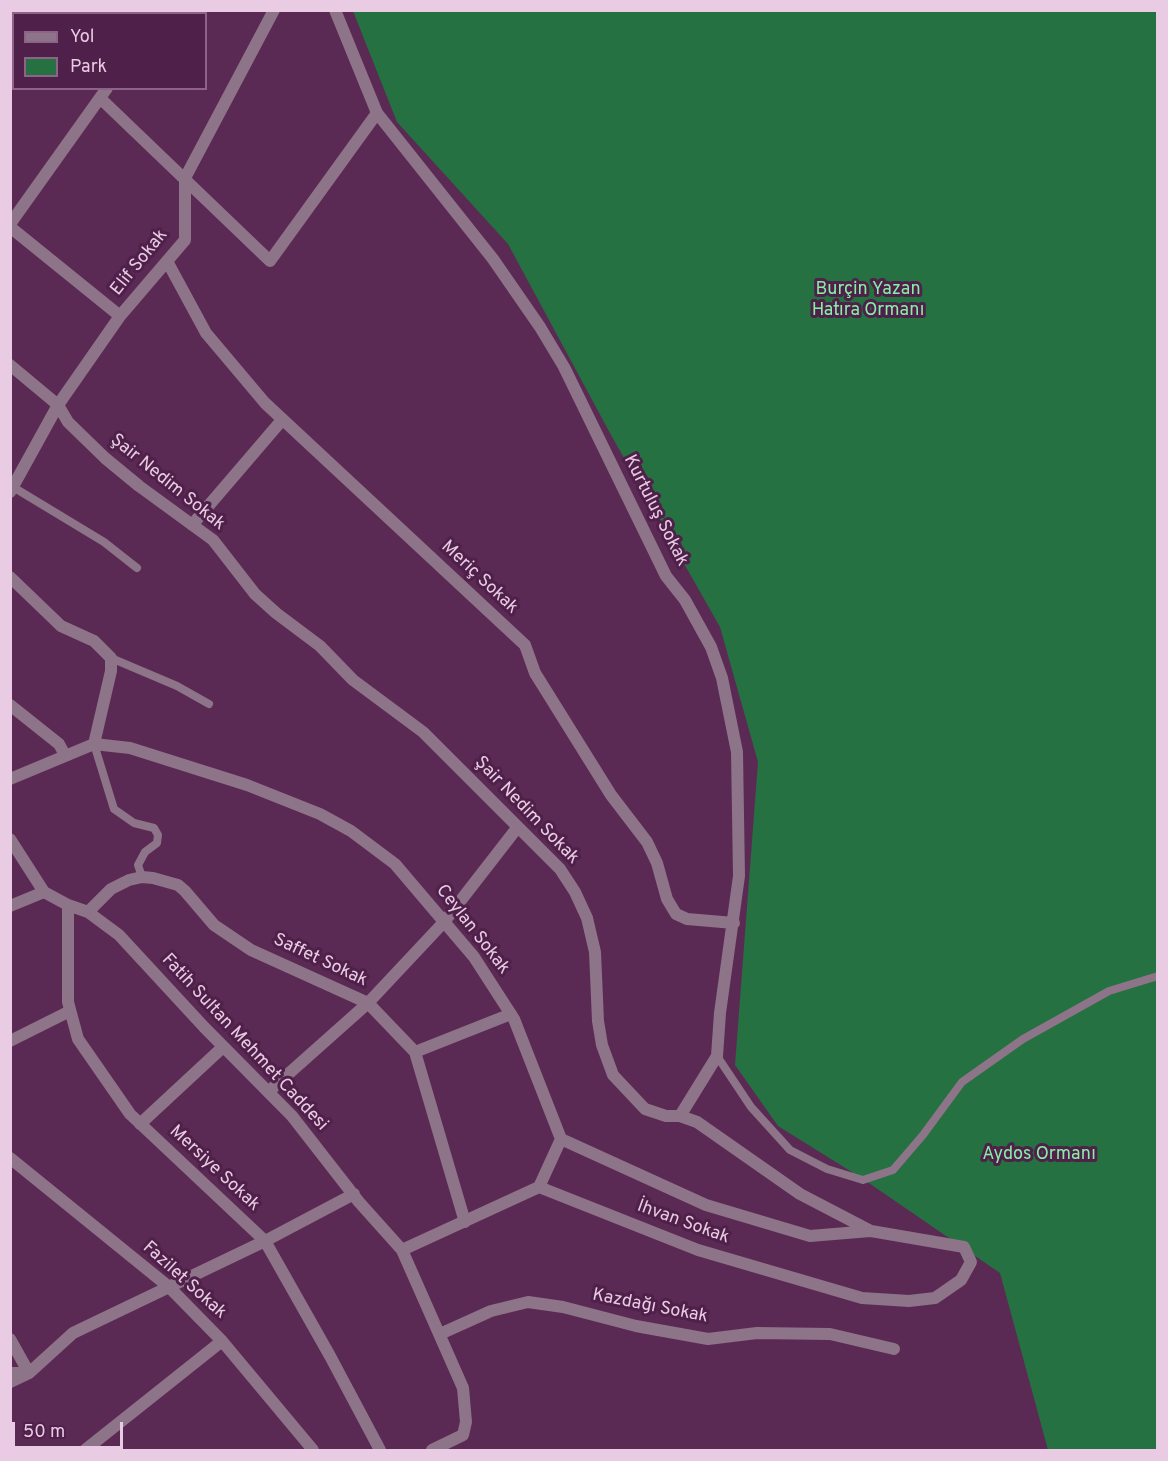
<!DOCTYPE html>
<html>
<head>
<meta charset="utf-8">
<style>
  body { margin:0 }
  #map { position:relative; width:1168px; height:1461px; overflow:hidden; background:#5b2a54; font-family:Overpass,sans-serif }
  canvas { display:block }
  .frame { position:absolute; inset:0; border:12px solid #e9cbe4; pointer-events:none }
  .legend { position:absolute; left:12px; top:12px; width:195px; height:78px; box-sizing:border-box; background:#4f2049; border:2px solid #8d6487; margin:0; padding:8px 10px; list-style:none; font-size:18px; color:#e9cbe4 }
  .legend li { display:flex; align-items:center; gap:12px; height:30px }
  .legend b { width:30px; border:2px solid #8d6487 }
  .scale { position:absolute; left:12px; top:1422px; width:111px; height:27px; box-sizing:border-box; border:3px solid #e9cbe4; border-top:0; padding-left:8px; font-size:18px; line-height:21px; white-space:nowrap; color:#e9cbe4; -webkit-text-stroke:4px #4f2049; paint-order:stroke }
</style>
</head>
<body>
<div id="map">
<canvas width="1168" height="1461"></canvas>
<div class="frame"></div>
<ul class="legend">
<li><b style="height:8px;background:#8d7488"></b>Yol</li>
<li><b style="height:16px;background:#257141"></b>Park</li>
</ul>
<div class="scale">50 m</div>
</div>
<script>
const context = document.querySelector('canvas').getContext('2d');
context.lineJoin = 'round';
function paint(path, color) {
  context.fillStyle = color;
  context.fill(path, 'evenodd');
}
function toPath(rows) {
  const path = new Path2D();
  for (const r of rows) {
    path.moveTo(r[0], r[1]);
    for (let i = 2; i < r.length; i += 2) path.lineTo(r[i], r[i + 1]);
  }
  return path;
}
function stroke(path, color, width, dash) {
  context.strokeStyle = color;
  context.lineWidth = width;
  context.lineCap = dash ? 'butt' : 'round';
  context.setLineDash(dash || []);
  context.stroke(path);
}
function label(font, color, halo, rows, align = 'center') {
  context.font = font + ' Overpass,sans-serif';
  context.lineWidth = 6;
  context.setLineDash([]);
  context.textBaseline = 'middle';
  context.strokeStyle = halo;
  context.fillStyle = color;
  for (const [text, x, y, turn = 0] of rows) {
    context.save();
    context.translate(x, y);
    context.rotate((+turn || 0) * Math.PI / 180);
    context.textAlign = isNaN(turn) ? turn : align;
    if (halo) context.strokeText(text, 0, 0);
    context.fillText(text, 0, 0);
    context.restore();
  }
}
const green = toPath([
  [353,11,1157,11,1157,1450,1048,1450,1000,1273,863,1179,778,1126,735,1065,758,762,720,627,611,435,508,244,397,122]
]);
const lane = toPath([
  [13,487,104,542,137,568],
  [111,658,177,686,209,704],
  [94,744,114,809,134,823,154,828,158,835,157,843,145,852,138,865,142,877],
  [717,1056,751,1107,790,1150,827,1169,863,1180,893,1170,923,1135,962,1082,1023,1039,1109,991,1158,976]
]);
const street = toPath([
  [47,10,50,14],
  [123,10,125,14],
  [335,10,377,113,493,259,540,327,564,367,666,576,685,600,711,647,722,678,737,752,739,876,720,1013,717,1056,680,1116],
  [100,98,270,261,377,113],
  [10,224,107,88],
  [10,227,120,316],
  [167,261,206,333,265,403,525,645,535,673,611,795,647,842,657,863,667,899,676,914,687,919,734,923],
  [10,365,58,405,68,422,105,458,139,486,213,540,255,594,276,613,320,646,353,680,423,732,560,869,575,892,587,918,595,952,598,1021,602,1045,613,1075,645,1109,666,1116,680,1116,697,1122,800,1194,871,1231,964,1247,971,1262,961,1280,935,1298,909,1301,862,1298,698,1250,539,1187,402,1250],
  [10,492,58,405,120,316,185,240,185,178,274,10],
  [192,525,282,420],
  [10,577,61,626,94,641,111,658,111,671,94,744],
  [10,705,59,744,65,755],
  [10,779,94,744,130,748,247,785,320,814,351,831,395,864,474,957,514,1019,561,1139,706,1205,810,1236,870,1231],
  [10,839,44,892,68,905,88,912,119,935,204,1027,292,1116,359,1202,402,1250,463,1388,466,1422,463,1435,432,1450],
  [68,905,68,1002,78,1039,130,1114,265,1241,330,1356,380,1450],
  [10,906,44,892],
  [88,912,111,889,129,880,142,877,153,878,178,885,185,891,214,925,251,950,368,1003,415,1052,465,1222],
  [10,1041,70,1011],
  [415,1052,511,1014],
  [268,1092,368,1003,444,922,517,828],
  [140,1124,223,1047],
  [10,1158,169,1287,222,1341,313,1450],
  [539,1187,561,1139],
  [440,1334,491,1311,528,1302,563,1307,636,1326,708,1339,757,1333,830,1334,894,1349],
  [10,1339,29,1373,10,1373],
  [10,1382,29,1373,73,1333,265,1241,354,1194],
  [85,1450,222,1341]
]);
const streetNames = [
  ["Elif Sokak",140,263,-51],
  ["Şair Nedim Sokak",167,483,39],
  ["Kurtuluş Sokak",655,511,63],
  ["Meriç Sokak",479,578,43],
  ["Şair Nedim Sokak",526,811,46],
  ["Ceylan Sokak",472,930,52],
  ["Saffet Sokak",320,961,25],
  ["Fatih Sultan Mehmet Caddesi",244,1043,47],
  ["Mersiye Sokak",214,1169,43],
  ["İhvan Sokak",683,1223,20],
  ["Fazilet Sokak",184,1281,42],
  ["Kazdağı Sokak",650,1307,11]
];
const parkNames = [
  ["Burçin Yazan",868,290],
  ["Hatıra Ormanı",868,311],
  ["Aydos Ormanı",1039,1155]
];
paint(green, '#257141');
stroke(lane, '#8d7488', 8);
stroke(street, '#8d7488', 12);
label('18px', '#e9cbe4', '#4f2049', streetNames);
label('18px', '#87eea6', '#4f2049', parkNames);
</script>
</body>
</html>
